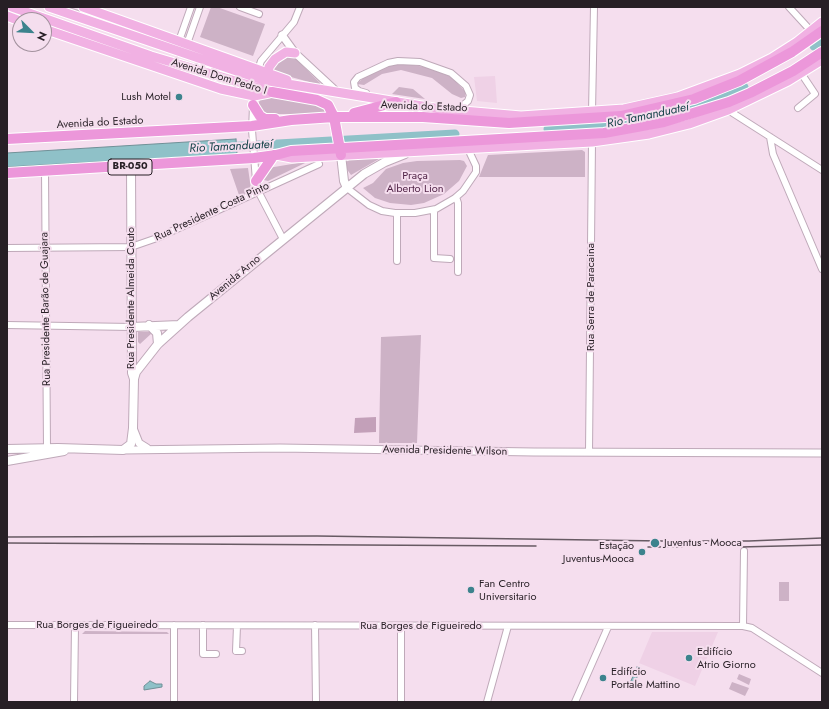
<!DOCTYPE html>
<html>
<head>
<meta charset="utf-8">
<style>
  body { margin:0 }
  #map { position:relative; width:829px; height:709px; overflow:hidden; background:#f5deee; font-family:Jost,sans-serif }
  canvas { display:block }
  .frame { position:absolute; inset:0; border:8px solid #271f25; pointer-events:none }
  .north { position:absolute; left:12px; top:12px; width:40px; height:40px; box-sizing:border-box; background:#f5deee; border:1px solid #a3929e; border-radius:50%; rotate:114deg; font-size:11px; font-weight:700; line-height:16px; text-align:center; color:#271f25 }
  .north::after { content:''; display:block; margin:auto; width:14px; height:18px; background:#3c838d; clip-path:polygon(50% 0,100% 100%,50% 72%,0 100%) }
</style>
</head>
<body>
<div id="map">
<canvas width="829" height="709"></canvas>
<div class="frame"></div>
<div class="north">N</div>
</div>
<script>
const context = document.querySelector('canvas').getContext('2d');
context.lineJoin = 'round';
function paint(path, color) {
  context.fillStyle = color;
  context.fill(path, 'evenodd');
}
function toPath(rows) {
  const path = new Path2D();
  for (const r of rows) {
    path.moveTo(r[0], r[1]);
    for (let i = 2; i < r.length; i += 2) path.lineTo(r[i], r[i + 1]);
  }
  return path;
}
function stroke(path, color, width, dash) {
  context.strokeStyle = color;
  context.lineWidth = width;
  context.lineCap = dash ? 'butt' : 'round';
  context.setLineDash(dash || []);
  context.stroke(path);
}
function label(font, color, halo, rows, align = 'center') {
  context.font = font + ' Jost,sans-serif';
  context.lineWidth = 4;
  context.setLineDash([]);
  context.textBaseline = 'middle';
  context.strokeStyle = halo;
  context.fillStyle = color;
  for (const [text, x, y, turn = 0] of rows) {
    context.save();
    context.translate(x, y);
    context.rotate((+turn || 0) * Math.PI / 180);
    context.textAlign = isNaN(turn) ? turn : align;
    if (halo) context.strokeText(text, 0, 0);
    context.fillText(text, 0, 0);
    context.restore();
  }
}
const built = toPath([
  [495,76,497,103,477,101,474,77],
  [652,632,718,632,695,686,639,663]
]);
const green = toPath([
  [62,7,70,7,123,25,135,32],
  [211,7,217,7,265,24,253,56,200,37],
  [282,55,293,56,320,83,320,85,273,72,272,66],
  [401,63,431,68,451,77,466,92,465,97,461,98,452,94,432,78,401,70,382,74,364,85,357,84,364,77,390,64],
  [399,87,413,89,425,99,392,94],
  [265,97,320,104,327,111,323,114,265,114,259,110,259,102,261,98],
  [582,150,585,152,585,177,479,177,488,155],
  [351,159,379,159,351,175,346,168,346,162],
  [460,160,464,161,467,166,459,181,444,194,424,203,411,205,390,203,375,198,363,188,373,183,386,169,403,163,417,161],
  [304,162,305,163,268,181,264,180,262,177,268,168],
  [248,168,251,189,246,193,239,195,230,169],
  [138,332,150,332,152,333,140,344,138,342],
  [421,335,417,443,379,443,381,337],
  [779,582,789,582,789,601,779,601],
  [85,631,167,632,169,634,82,634],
  [739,674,751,679,749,685,737,679],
  [732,682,749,688,745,696,729,689]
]);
const forest = toPath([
  [376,417,376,432,354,433,355,418]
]);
const water = toPath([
  [236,139,237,154,7,167,7,153,236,139],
  [637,667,641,668,634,684,630,683,637,667],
  [150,681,156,684,162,684,162,687,144,690,144,686,150,681]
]);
const river = toPath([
  [814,46,822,40],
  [548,129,593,127,671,113,724,96,744,87],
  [225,147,455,134]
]);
const minor = toPath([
  [240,7,259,14],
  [789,7,811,31],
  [179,41,191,7],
  [187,44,200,7],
  [257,73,261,61,294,22,300,7],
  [366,93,359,91,355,88,354,82,358,77,388,63,398,61,420,62,451,73,466,86,470,95,468,101,456,111],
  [253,106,252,130,256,181,258,191,283,239],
  [798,108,815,94,801,73],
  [728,110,822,170],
  [592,112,594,7],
  [770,137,773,154,822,269],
  [45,171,47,448],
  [347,188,369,205,382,211,395,213,415,213,436,209,455,198,463,191,476,172,476,166,468,149],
  [456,197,458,203,458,272],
  [434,210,434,258,450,259],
  [7,248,131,247,157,238,319,164],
  [397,261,397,214],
  [7,325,132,327],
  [589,452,592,142],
  [7,625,743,626,752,628,822,673],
  [203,625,203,654,216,654],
  [315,625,316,702],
  [237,626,236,651,242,651],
  [401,626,401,702],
  [743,626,744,551],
  [74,702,75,626],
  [174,702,174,625],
  [487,702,508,626],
  [575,702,608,627]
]);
const tertiary = toPath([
  [282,35,295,53,336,91],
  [133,428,139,443,147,448],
  [123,450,280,448,534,452,822,453]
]);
const secondary = toPath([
  [341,155,344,181,347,188],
  [149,325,157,333,158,344],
  [132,327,179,325],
  [134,379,136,372,158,344,188,317,364,174,385,162,405,154],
  [7,449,58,448,123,450,131,444,133,428,134,379,132,373,131,167],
  [7,461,64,451]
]);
const primary = toPath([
  [12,7,151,56,272,92],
  [49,7,263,80,440,109,521,116,624,109,678,97,740,74,772,58,797,42,822,22],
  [83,7,287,80],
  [7,16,20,21],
  [44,29,221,89,254,96,269,93],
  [268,78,269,67,275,59,286,52,295,53],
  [276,155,292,158,592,142,649,134,689,124,728,110,788,81,822,60]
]);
const trunk = toPath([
  [272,92,317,100,328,105,334,117,341,155],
  [253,105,260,116,265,119,275,119],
  [354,113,396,102],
  [7,139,252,126,291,120,334,117,423,117,509,123,621,116,694,99,739,81,792,52,822,31],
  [7,173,254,158,276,155,291,151,604,133,664,122,729,102,750,93,793,71,822,52],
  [256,181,274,155]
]);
const rail = toPath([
  [7,537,317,536,662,541,749,541,822,538],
  [7,543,536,546],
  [648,547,682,547],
  [740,547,822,545]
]);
const markers = [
  [179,97,4,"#3c838d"],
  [655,543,5,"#3c838d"],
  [642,552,4,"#3c838d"],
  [471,590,4,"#3c838d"],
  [689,658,4,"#3c838d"],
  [603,678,4,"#3c838d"]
];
const shields = [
  [130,167,44]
];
const shieldNames = [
  ["BR-050",130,167]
];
const streetNames = [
  ["Avenida Dom Pedro I",219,77,17],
  ["Avenida do Estado",424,107,2],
  ["Avenida do Estado",100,123,-3],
  ["Rua Presidente Costa Pinto",212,212,-25],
  ["Avenida Arno",235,278,-40],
  ["Rua Serra de Paracaina",591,297,-90],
  ["Rua Presidente Almeida Couto",131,298,-90],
  ["Rua Presidente Barão de Guajara",46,309,-91],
  ["Avenida Presidente Wilson",445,451,1],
  ["Rua Borges de Figueiredo",97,625],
  ["Rua Borges de Figueiredo",421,626]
];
const poiNames = [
  ["Lush Motel",171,97,"right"],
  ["Juventus - Mooca",664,543],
  ["Estação",634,546,"right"],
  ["Juventus-Mooca",634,559,"right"],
  ["Fan Centro",479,584],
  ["Universitario",479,597],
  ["Edifício",697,652],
  ["Atrio Giorno",697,665],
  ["Edifício",611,672],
  ["Portale Mattino",611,685]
];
const parkNames = [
  ["Praça",415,176],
  ["Alberto Lion",415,189]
];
const waterNames = [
  ["Rio Tamanduateí",648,116,-12],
  ["Rio Tamanduateí",231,147,-3]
];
paint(built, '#efd1e6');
paint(green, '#cdb2c6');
paint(forest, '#c3a0b9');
paint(water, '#8fc1c8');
stroke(water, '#709097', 1);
stroke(river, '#8fc1c8', 9);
stroke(minor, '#bfa9b9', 8);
stroke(tertiary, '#bfa9b9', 9);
stroke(secondary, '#bfa9b9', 10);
stroke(primary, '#fff', 11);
stroke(trunk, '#fff', 12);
stroke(minor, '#fff', 6);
stroke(tertiary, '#fff', 7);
stroke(secondary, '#fff', 8);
stroke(primary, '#f1b1e3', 9);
stroke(trunk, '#ec97da', 10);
stroke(rail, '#675a63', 1.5);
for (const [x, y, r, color] of markers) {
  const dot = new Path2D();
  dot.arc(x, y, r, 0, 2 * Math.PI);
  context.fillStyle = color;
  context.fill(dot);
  stroke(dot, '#f5deee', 1.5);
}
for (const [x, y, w] of shields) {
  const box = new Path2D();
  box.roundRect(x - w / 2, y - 8, w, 16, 3);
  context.fillStyle = '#f5deee';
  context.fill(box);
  stroke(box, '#271f25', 1);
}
label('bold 10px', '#271f25', null, shieldNames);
label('11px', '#271f25', '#f5deee', streetNames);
label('11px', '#271f25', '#f5deee', poiNames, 'left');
label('11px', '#54274a', '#f5deee', parkNames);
label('italic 12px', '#144248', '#f5deee', waterNames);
</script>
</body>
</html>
